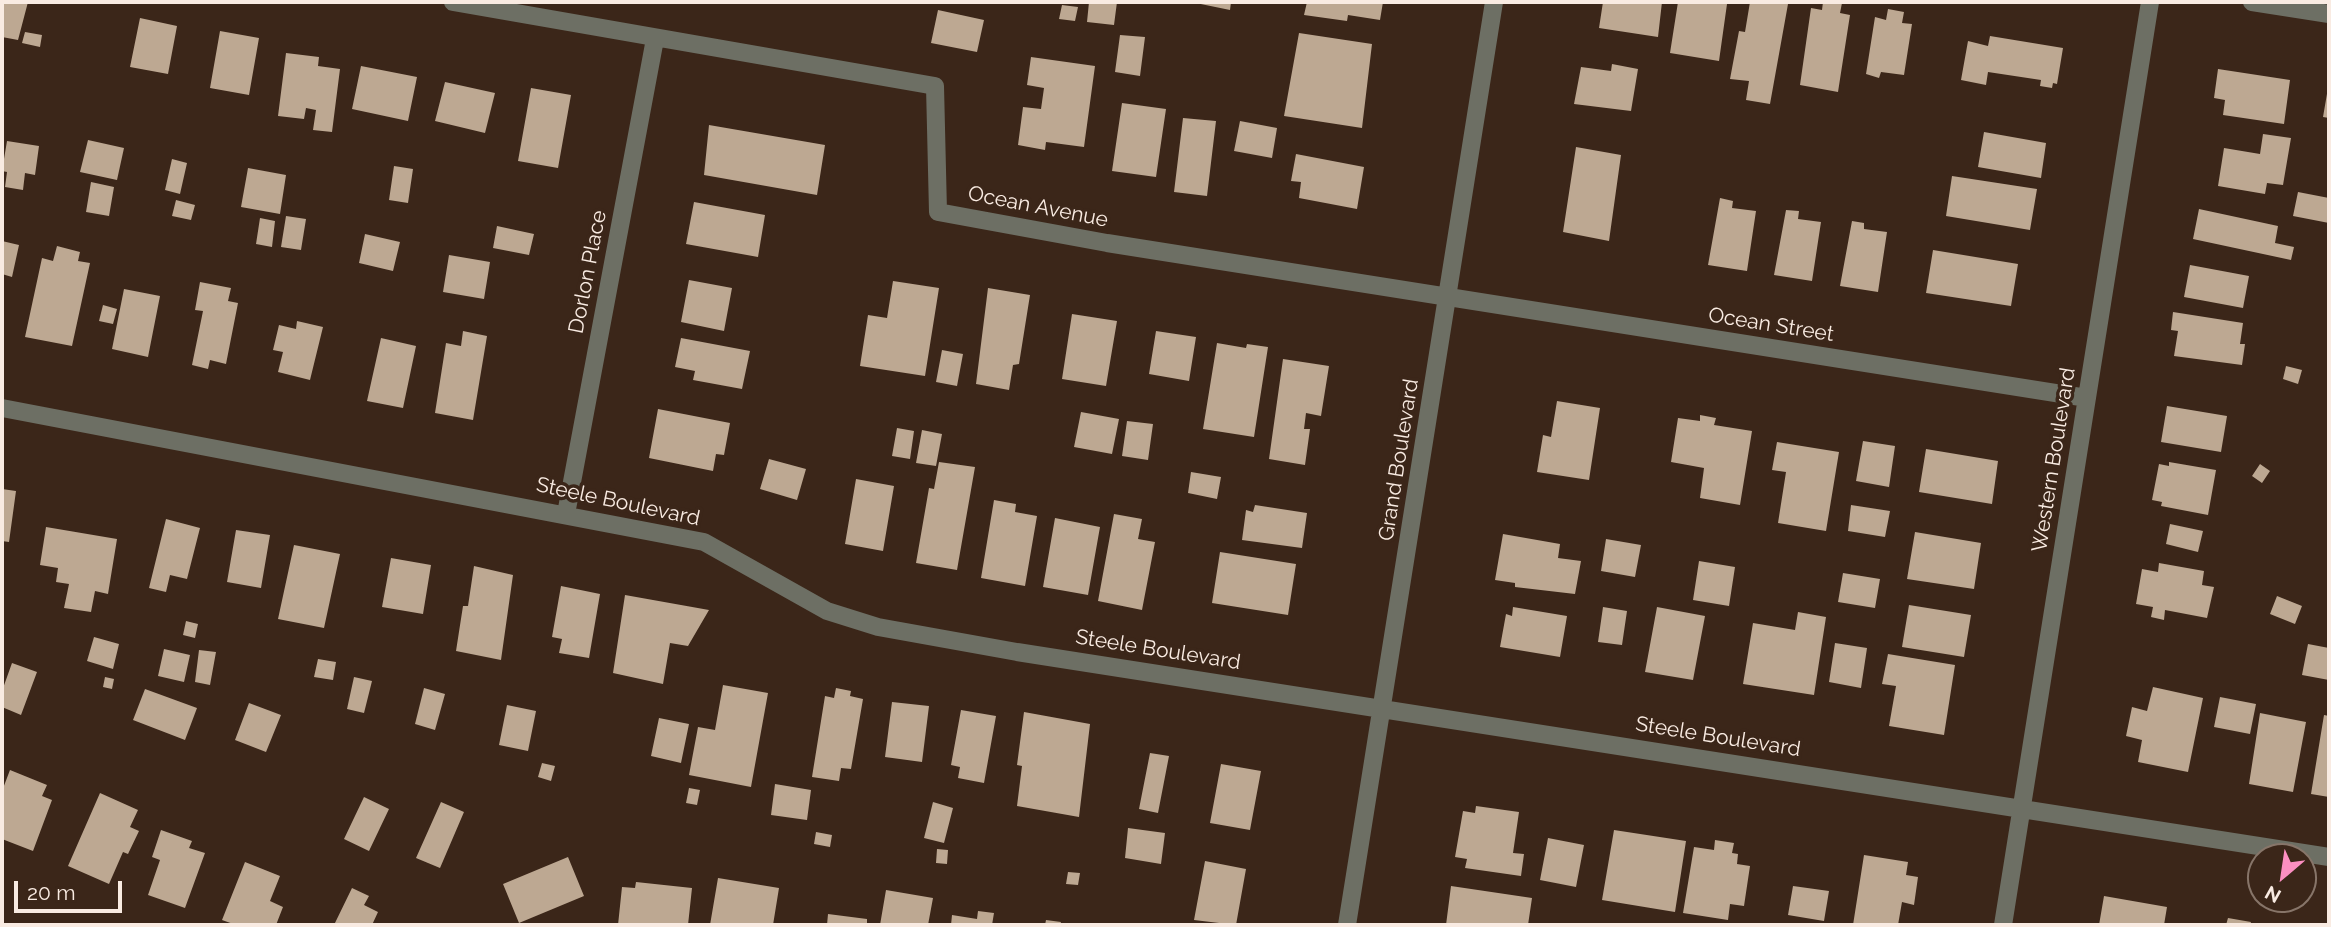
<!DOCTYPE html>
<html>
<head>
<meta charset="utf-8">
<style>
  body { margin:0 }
  #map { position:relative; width:2331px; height:927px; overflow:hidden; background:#3b2619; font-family:Raleway,sans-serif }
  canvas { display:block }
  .frame { position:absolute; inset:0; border:4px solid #f9ebe2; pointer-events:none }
  .north { position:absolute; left:2247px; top:843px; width:70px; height:70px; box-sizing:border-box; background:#3b2619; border:2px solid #877569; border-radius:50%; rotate:209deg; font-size:19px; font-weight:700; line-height:28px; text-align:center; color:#f9ebe2 }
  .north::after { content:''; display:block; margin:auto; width:24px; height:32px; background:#fc8fc1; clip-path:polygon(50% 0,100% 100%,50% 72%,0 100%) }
  .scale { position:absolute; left:14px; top:881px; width:108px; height:32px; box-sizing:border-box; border:4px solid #f9ebe2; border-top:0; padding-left:9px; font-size:21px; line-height:24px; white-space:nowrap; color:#f9ebe2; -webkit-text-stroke:5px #3b2619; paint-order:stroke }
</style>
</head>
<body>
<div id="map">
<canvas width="2331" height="927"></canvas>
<div class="frame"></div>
<div class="north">N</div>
<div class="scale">20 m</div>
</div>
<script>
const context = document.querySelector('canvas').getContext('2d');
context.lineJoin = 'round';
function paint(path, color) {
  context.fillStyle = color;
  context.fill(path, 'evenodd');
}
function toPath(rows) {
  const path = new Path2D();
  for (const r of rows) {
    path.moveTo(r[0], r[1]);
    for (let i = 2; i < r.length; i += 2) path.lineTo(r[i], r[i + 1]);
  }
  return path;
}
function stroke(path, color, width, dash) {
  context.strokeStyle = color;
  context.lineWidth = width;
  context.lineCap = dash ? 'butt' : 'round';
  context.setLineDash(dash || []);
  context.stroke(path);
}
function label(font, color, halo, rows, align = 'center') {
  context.font = font + ' Raleway,sans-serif';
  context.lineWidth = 7;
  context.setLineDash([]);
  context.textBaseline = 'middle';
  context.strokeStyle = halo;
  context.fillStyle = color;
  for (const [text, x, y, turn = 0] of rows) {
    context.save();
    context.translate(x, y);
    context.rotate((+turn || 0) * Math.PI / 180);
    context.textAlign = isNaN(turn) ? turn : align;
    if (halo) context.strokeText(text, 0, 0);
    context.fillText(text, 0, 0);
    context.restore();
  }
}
const building = toPath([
  [2,2,28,2,18,40,2,37],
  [1089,2,1117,2,1114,25,1087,22],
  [1191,2,1231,2,1230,10],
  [1307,2,1383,2,1380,20,1348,15,1347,21,1304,15],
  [1603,2,1662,2,1658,37,1599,28],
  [1678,2,1727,4,1719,61,1670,53],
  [1750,2,1788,4,1770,104,1746,100,1749,81,1730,79,1739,31,1745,32],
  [1823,2,1842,3,1840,13,1850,15,1838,92,1800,85,1811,8,1822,10],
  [1062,5,1078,7,1075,21,1059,19],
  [1888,9,1904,12,1902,23,1912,24,1904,75,1881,72,1879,78,1866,74,1875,17,1886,20],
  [938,10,984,20,977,52,931,43],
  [140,18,177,26,168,74,130,67],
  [220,31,259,38,249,95,210,88],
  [25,32,42,35,40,47,22,43],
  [1299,33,1372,44,1362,128,1284,116],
  [1120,35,1145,37,1140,76,1115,72],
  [1990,36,2063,48,2057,84,2053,83,2052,88,2040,86,2041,80,1988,72,1986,85,1961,80,1968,41,1988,46],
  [286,53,319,57,318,66,340,69,332,132,313,130,316,110,306,108,304,119,278,116],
  [1031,57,1095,66,1084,147,1046,142,1045,150,1018,145,1023,107,1041,109,1044,88,1027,85],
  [1612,64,1638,69,1631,111,1574,104,1581,67,1611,71],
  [361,66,417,77,408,121,352,109],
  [2218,69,2290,80,2284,124,2223,115,2225,100,2214,98],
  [445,82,495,93,485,133,435,121],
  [531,88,571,95,558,168,518,161],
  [2328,88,2329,88,2329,118,2323,117],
  [1122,103,1166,109,1156,177,1112,171],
  [1183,118,1216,121,1207,196,1174,192],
  [1240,121,1277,128,1272,158,1234,151],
  [709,125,825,145,817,195,704,175],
  [1984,132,2046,143,2041,178,1978,167],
  [2263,134,2291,138,2283,185,2267,183,2265,194,2218,186,2224,148,2260,154],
  [88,140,124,148,117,180,80,172],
  [7,141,39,146,35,175,25,173,23,190,5,187,7,172,2,171],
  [1576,147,1621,155,1609,241,1563,232],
  [1296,154,1364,167,1357,209,1299,198,1301,182,1291,181],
  [172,159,187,163,180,194,165,190],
  [394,166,413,169,408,203,389,200],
  [248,168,286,175,280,214,241,207],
  [1952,176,2037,189,2030,230,1946,216],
  [91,182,114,187,109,216,86,212],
  [2298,192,2329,198,2329,223,2293,216],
  [1720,198,1733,201,1732,208,1756,211,1747,271,1708,265],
  [176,200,195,205,191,220,172,216],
  [694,202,765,215,758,257,686,244],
  [2199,209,2278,226,2275,243,2294,247,2291,260,2193,239],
  [1786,210,1799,211,1798,219,1821,222,1812,281,1774,275],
  [286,216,306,219,301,250,281,247],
  [260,218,275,221,272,247,256,244],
  [1852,221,1864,223,1864,229,1887,232,1878,292,1840,286],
  [497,226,534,234,529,255,493,248],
  [365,234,400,242,393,271,359,263],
  [2,241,19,245,12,277,2,274],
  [57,246,80,252,78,261,90,263,72,346,25,337,42,258,53,261],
  [1933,250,2018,264,2011,306,1926,293],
  [449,255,490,262,484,299,443,292],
  [2190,265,2249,276,2243,308,2184,297],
  [689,280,732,288,724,331,681,322],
  [893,281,939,288,925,376,860,366,868,315,887,318],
  [200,282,231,288,228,301,238,303,226,364,210,360,208,369,192,365,203,311,195,310],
  [988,288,1030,295,1019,364,1013,365,1009,390,976,384],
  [124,289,160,296,148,357,112,349],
  [103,305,117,309,113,324,99,321],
  [2173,312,2243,323,2240,344,2245,344,2242,365,2174,356,2178,331,2171,330],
  [1072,314,1117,321,1106,386,1062,379],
  [297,321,323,327,310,380,278,372,283,352,273,350,279,325,296,329],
  [463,331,487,336,473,420,435,413,446,343,461,346],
  [1156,331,1196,337,1189,381,1149,374],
  [381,338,416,346,403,408,367,401],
  [681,338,750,351,742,389,693,380,695,371,675,367],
  [1217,343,1246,348,1247,344,1268,347,1254,437,1203,429],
  [942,350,963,354,957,386,936,382],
  [1283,359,1329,366,1321,416,1306,413,1304,429,1310,429,1305,465,1269,459],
  [2286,366,2302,370,2298,384,2283,379],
  [1557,401,1600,408,1589,480,1537,472,1543,435,1551,437],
  [2167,406,2227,416,2221,452,2161,442],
  [658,409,730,423,724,455,716,454,713,471,649,458],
  [1081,412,1119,419,1112,454,1074,447],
  [1700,415,1716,418,1714,425,1752,431,1740,505,1700,498,1704,468,1671,462,1678,418,1700,421],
  [1127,421,1153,424,1148,460,1122,456],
  [897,428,914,431,910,459,892,456],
  [922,430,942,434,936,466,916,463],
  [1863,441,1895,446,1889,487,1856,481],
  [1777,442,1839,452,1826,531,1778,523,1786,472,1772,470],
  [1926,449,1998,461,1992,504,1919,492],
  [769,459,806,469,797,500,760,489],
  [939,462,975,467,957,570,916,563,929,488,934,489],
  [2169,462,2216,470,2208,515,2161,506,2162,502,2152,500,2159,464,2169,466],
  [2260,464,2270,471,2262,483,2252,476],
  [1191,472,1221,477,1217,499,1188,493],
  [856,479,894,486,883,551,845,544],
  [2,489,16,491,9,542,2,541],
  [994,500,1016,504,1015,512,1037,516,1025,586,981,578],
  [1255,505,1307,513,1302,548,1242,540,1246,510,1253,512],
  [1851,505,1890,511,1885,537,1848,531],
  [1114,514,1142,519,1138,539,1155,542,1142,610,1098,601],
  [1055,518,1100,527,1088,595,1043,587],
  [166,519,200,528,187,579,170,575,166,592,149,588],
  [2170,524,2203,531,2198,552,2166,544],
  [46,527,117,539,108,594,95,591,91,612,64,608,69,584,56,582,58,568,40,565],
  [236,530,270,535,261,588,227,582],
  [1915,532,1981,543,1974,589,1907,579],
  [1503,534,1560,544,1558,558,1581,561,1575,594,1515,587,1515,583,1495,580],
  [1606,539,1641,545,1635,577,1601,571],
  [294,545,340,554,324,628,278,619],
  [1220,552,1296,564,1288,615,1212,603],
  [391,558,431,565,423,614,382,607],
  [1699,561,1735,567,1729,606,1693,600],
  [2159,563,2204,571,2202,585,2214,587,2207,618,2165,610,2164,620,2151,617,2153,607,2136,604,2142,569,2158,572],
  [474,566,513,575,501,660,456,651,463,606,468,606],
  [1843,573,1880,579,1875,608,1838,602],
  [561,586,600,594,589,658,559,653,562,639,552,637],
  [625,595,709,610,688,646,670,643,663,684,613,673],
  [2277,596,2302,606,2295,624,2270,614],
  [1909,605,1971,615,1964,657,1902,647],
  [1513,607,1567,616,1560,657,1500,647,1506,614,1512,616],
  [1603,607,1627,611,1622,645,1598,642],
  [1657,607,1705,616,1693,680,1645,672],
  [1798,612,1826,617,1814,695,1743,684,1753,623,1795,630],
  [186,621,198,624,195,638,183,635],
  [94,637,119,644,113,669,87,661],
  [1835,643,1867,648,1861,688,1829,682],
  [2308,644,2329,648,2329,680,2302,675],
  [164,649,190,655,184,682,158,676],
  [199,650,216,652,210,685,195,682],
  [1888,654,1955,665,1944,735,1889,726,1896,686,1882,684],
  [318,659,336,662,333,680,314,677],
  [12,663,37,672,21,715,2,707,2,691],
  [105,677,114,679,112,689,103,687],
  [354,677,372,681,364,713,347,709],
  [723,685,768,693,751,787,689,775,698,727,715,730],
  [2153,687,2203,698,2188,772,2138,762,2142,740,2126,736,2132,707,2147,711],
  [424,688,445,694,435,730,415,724],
  [836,688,851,691,850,696,863,699,851,769,841,768,839,781,812,777,825,696,834,698],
  [145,689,197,708,185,740,133,720],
  [2220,697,2256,704,2250,734,2214,727],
  [892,702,929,706,922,762,885,757],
  [249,703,281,715,266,752,235,740],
  [507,705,536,711,528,751,499,745],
  [961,710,996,716,984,783,958,778,960,767,951,765],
  [1024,712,1090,724,1079,817,1017,806,1022,766,1017,765],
  [2260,713,2306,722,2293,792,2249,784],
  [2324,715,2329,716,2329,797,2311,794],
  [659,718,689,724,681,763,651,756],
  [1150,753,1169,756,1158,813,1139,809],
  [542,763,555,766,551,781,538,777],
  [1221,764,1261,771,1250,830,1210,823],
  [10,770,47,785,42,796,52,800,33,851,2,839,2,791],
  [775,784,811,790,807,820,771,815],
  [689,788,700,790,697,805,686,803],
  [100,793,138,810,130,827,139,831,128,854,123,852,109,884,68,866],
  [364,797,389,809,369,851,344,839],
  [441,802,464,812,440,868,416,858],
  [933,802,953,808,944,843,924,838],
  [1476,806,1519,812,1513,853,1524,854,1521,876,1465,868,1467,859,1455,857,1463,811,1475,813],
  [1128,828,1165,833,1161,864,1125,858],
  [161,830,192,841,189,848,205,853,185,908,148,895,160,860,152,857],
  [1614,830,1686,841,1675,912,1602,900],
  [816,832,832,835,830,847,814,844],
  [1548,838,1584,845,1576,887,1540,880],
  [1715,840,1734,843,1732,853,1738,854,1737,864,1750,866,1744,906,1730,904,1728,920,1683,913,1694,847,1714,850],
  [937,849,948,850,947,864,936,863],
  [1864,855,1908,862,1906,875,1918,877,1914,905,1902,902,1898,925,1853,925],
  [568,857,584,896,519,923,503,884],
  [1205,861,1246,869,1236,925,1194,920],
  [245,862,280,876,270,901,283,907,276,925,236,925,222,920],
  [1068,872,1080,873,1078,885,1066,884],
  [718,878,779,888,773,925,710,925],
  [636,882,692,888,688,925,618,925,622,887,635,888],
  [1451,886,1532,898,1528,925,1446,925],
  [1793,886,1829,891,1824,921,1788,915],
  [352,888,369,896,364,905,378,912,372,925,334,925],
  [886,890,933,898,928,925,880,925],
  [2104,896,2167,907,2164,925,2099,925],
  [978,911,994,913,992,925,951,925,952,915,977,919],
  [828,914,867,919,867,925,827,925],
  [2228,918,2251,922,2250,925,2226,925],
  [1046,920,1061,922,1060,925,1045,925]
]);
const minor = toPath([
  [453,2,935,86,938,212,1107,243,2087,398],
  [2252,2,2329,14],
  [2,408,704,542,827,611,878,627,1017,652,2329,857],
  [566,514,655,39],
  [1347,925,1494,2],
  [2003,925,2150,2]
]);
const streetNames = [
  ["Ocean Avenue",1038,207,11],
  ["Dorlon Place",588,272,-79],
  ["Ocean Street",1771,325,9],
  ["Grand Boulevard",1399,460,-81],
  ["Western Boulevard",2054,460,-81],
  ["Steele Boulevard",618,502,12],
  ["Steele Boulevard",1158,650,9],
  ["Steele Boulevard",1718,737,9]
];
paint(building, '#bda892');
stroke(minor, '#6d6f64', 18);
label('21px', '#f9ebe2', '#3b2619', streetNames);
</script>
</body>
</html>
